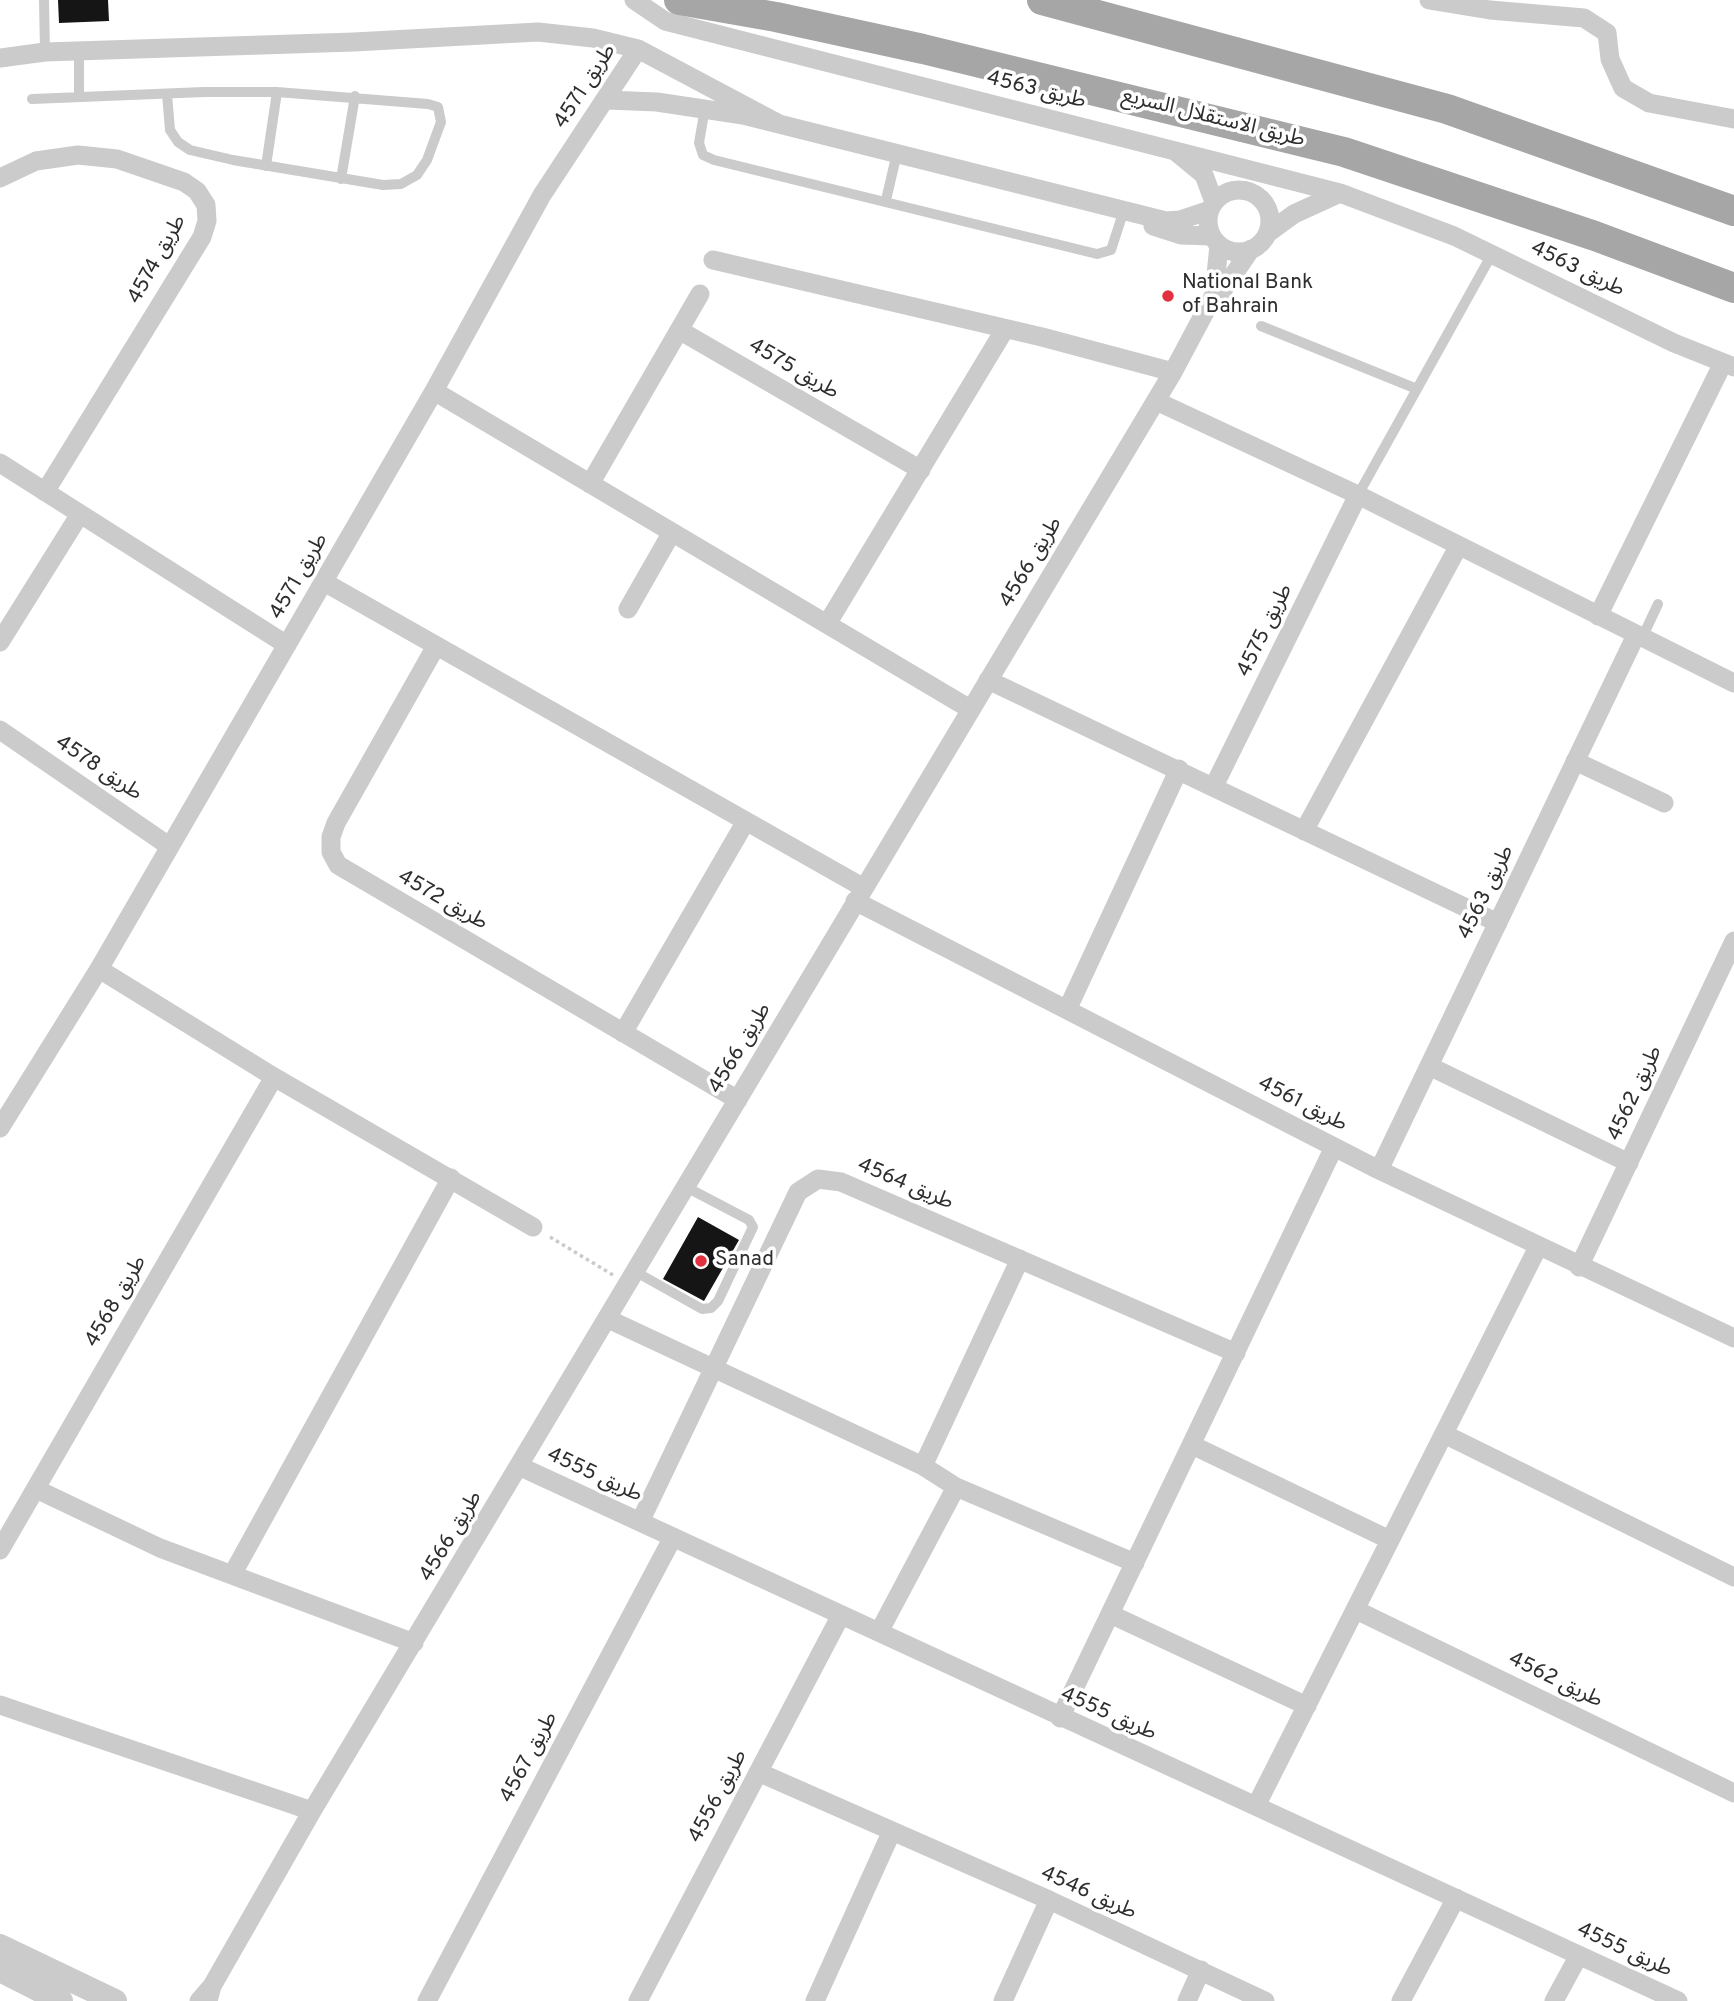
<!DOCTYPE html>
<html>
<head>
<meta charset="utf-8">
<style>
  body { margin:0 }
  canvas { display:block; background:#fff }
</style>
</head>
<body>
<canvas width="1734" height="2001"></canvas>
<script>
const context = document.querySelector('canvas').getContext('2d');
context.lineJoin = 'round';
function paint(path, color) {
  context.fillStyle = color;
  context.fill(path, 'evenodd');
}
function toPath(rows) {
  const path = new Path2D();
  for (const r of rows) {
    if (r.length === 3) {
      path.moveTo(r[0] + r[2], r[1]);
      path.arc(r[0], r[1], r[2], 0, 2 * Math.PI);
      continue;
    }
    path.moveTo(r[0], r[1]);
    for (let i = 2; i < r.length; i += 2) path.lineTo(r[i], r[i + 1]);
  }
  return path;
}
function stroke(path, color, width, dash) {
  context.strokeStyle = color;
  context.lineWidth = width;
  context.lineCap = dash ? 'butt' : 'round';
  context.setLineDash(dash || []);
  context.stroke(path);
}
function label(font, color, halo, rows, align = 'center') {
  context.font = font + ' Overpass,"Noto Sans Arabic",sans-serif';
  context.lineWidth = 7;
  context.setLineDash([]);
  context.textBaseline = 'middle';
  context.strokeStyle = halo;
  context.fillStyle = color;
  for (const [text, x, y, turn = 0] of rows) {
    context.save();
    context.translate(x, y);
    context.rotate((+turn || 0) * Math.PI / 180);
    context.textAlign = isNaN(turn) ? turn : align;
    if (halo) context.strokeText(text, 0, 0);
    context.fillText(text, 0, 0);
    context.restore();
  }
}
const building = toPath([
  [58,0,108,0,109,21,59,23],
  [698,1217,739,1240,704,1301,663,1279]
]);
const path = toPath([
  [550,1237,613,1275]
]);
const service = toPath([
  [44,0,45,52],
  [79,51,79,97],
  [32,99,204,92,277,92,428,104,438,107,441,122,427,160,417,175,401,184,383,185,233,160,190,150,178,142,170,130,167,94],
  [705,108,699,143,703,155,714,160,1097,254,1111,250,1123,213],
  [266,166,277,92],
  [341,179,355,96],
  [886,200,897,153],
  [1261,326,1417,389],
  [1358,495,1492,254],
  [1642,638,1658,604],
  [636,1272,702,1309,711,1308,718,1301,753,1227,749,1220,686,1187]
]);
const minor = toPath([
  [634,0,665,21,1340,193,1454,236,1674,343,1734,367],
  [1429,0,1490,10,1584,18,1607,33,1610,59,1623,88,1649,103,1734,119],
  [0,58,45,52,354,42,538,32,593,38,638,49,779,124],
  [607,100,657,102,743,115,1166,221,1180,220,1210,210],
  [1176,152,1204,175,1214,202],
  [0,178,36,161,78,155,117,159,184,182,197,191,206,205,207,221,202,237,45,492],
  [1239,221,31],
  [1153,226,1181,235,1211,236],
  [1268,233,1294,214,1340,193],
  [713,260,1042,337,1173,372],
  [1217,299,1251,249],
  [679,330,921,470],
  [434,391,970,709],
  [1156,401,1358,495,1734,683],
  [0,463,287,645],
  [590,484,700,294],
  [324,582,864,888],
  [628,609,672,532],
  [1598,616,1723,363],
  [827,624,1005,329],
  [0,642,80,514],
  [436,646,336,823,331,837,331,852,338,865,738,1100],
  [988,680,1498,923],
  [0,730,169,846],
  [1575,761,1664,803],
  [1214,786,1358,495],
  [1304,831,1458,547],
  [855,901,1379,1170,1734,1338],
  [99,969,274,1077,533,1227],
  [1067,1010,1179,769],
  [623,1033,746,821],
  [1429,1066,1629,1163],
  [0,1128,99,969,434,391,542,195,638,49],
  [1379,1170,1636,635],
  [1579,1267,1734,941],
  [608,1319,923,1466,956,1487,1135,1563],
  [1444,1434,1734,1577],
  [1192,1445,1390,1540],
  [923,1466,1020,1259],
  [521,1467,1678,2001],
  [36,1489,160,1548,414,1643],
  [640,1522,798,1192,818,1179,841,1182,1236,1353],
  [0,1550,274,1077],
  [232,1575,451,1178],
  [1356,1610,1734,1793],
  [1110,1614,1307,1706],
  [879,1632,956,1487],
  [0,1705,312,1811],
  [1060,1718,1334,1147],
  [758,1772,1049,1900,1265,2001],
  [1256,1806,1538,1247],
  [212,1986,312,1811,1173,372,1214,295,1219,245],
  [199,2001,212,1986,208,2001],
  [427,2001,673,1537],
  [638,2001,841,1615],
  [815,2001,891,1833],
  [1003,2001,1049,1900],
  [1187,2001,1201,1970],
  [1401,2001,1456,1898],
  [1554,2001,1579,1955]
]);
const tertiary = toPath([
  [0,1946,115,2001],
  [0,1970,61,2001]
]);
const primary = toPath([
  [679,0,776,17,923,49,1344,152,1595,236,1734,288],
  [1042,0,1447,109,1734,211]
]);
const markers = [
  [1168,296,7,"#e23240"],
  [701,1261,7,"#e23240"]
];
const streetNames = [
  ["طريق 4571",586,87,-57],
  ["طريق 4563",1036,91,14],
  ["طريق الاستقلال السريع",1213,119,14],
  ["طريق 4574",158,260,-61],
  ["طريق 4563",1577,270,26],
  ["طريق 4575",793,370,30],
  ["طريق 4566",1032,563,-59],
  ["طريق 4571",300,577,-60],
  ["طريق 4575",1266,631,-64],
  ["طريق 4578",98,769,34],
  ["طريق 4563",1487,893,-64],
  ["طريق 4572",442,901,30],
  ["طريق 4566",741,1049,-59],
  ["طريق 4562",1636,1094,-65],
  ["طريق 4561",1302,1105,27],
  ["طريق 4564",905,1185,23],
  ["طريق 4568",117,1302,-60],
  ["طريق 4555",594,1476,25],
  ["طريق 4566",452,1537,-59],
  ["طريق 4562",1555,1681,26],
  ["طريق 4555",1108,1715,24],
  ["طريق 4567",530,1758,-62],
  ["طريق 4556",719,1797,-62],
  ["طريق 4546",1088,1894,24],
  ["طريق 4555",1624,1951,25]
];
const poiNames = [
  ["National Bank",1182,284],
  ["of Bahrain",1182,308],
  ["Sanad",715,1261]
];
paint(building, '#151515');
stroke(path, '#cbcbcb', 3.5, [3.5, 3.5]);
stroke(service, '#cbcbcb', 10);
stroke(minor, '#cbcbcb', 19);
stroke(tertiary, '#cbcbcb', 24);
stroke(primary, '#a6a6a6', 30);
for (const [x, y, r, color] of markers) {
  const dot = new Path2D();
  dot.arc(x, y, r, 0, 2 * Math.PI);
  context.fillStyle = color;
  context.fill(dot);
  stroke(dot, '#fff', 2.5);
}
label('21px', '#2e2e2e', '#fff', streetNames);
label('21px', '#2e2e2e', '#fff', poiNames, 'left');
</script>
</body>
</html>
